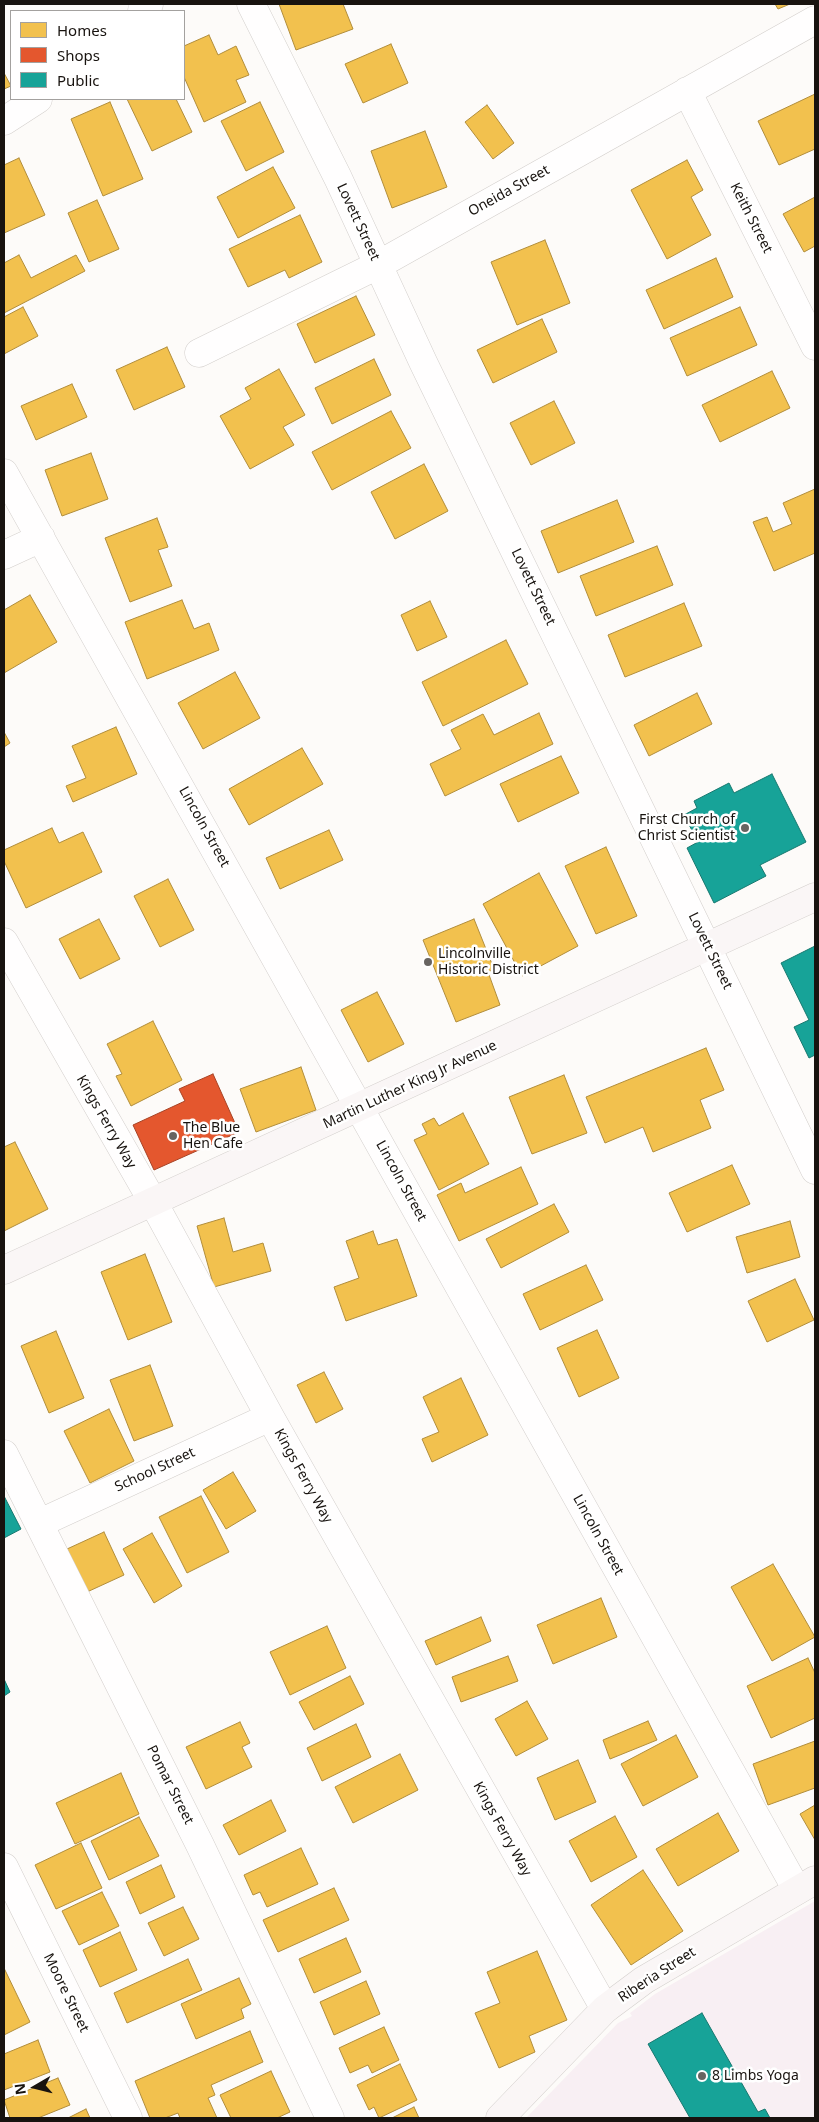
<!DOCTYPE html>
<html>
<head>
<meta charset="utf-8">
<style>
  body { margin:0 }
  #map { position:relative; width:819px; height:2122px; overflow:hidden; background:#fdfbf9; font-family:"Noto Sans",sans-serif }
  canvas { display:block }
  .frame { position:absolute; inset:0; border:5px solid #18130f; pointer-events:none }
  .legend { position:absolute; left:10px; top:10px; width:175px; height:90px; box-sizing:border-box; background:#fff; border:1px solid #a3a19f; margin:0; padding:6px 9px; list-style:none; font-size:15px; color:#18130f }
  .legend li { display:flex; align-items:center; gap:10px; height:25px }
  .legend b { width:25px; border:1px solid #a3a19f }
  .north { position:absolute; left:10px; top:2062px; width:50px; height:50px; -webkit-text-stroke:4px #fff; paint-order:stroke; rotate:262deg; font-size:14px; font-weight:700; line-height:20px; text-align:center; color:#18130f }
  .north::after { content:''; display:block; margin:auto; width:18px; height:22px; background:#18130f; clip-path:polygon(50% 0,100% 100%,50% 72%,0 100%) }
</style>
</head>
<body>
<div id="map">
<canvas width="819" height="2122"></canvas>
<div class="frame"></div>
<ul class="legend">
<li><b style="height:14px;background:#f2c14e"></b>Homes</li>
<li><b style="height:14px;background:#e4572e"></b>Shops</li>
<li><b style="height:14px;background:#17a398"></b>Public</li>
</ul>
<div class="north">N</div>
</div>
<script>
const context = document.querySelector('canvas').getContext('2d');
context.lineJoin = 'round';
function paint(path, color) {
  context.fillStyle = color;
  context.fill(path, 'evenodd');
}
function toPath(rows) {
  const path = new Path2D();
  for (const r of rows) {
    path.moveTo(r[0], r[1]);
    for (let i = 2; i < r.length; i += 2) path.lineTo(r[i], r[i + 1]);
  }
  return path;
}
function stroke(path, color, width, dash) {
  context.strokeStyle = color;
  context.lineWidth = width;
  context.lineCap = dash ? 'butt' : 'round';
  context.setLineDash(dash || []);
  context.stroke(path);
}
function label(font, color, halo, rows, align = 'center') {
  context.font = font + ' "Noto Sans",sans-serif';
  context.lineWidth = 5;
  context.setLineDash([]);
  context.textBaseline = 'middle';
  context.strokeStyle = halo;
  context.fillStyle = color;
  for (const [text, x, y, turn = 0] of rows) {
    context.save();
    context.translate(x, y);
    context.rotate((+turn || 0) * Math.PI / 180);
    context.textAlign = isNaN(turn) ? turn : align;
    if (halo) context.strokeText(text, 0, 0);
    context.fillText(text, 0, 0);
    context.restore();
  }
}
const commercial = toPath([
  [815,1901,815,2118,526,2118,618,2023,632,2016,630,2013,655,1994]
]);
const homes = toPath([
  [279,4,343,4,353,29,296,50,279,4],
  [775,4,790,4,778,9,775,4],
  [209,35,218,55,236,46,249,75,236,80,246,102,204,122,184,77,184,46,209,35],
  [391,44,408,83,363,103,345,64,391,44],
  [4,73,11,86,4,89,4,73],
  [815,94,815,149,779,165,758,121,815,94],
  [127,99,176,99,192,132,152,151,127,99],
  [110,102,143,179,103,196,71,119,110,102],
  [260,102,284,152,246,171,221,121,260,102],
  [487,105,514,143,493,159,465,122,487,105],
  [425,131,447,187,392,208,371,151,425,131],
  [19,158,45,215,4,233,4,165,19,158],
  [687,160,703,190,691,197,711,235,667,259,631,190,687,160],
  [273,167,295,208,238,238,217,197,273,167],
  [815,197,815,246,804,252,783,214,815,197],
  [97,200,119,249,89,262,68,213,97,200],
  [300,215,322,262,289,278,285,270,248,287,229,249,300,215],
  [545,240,570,303,517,325,491,262,545,240],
  [19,255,31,278,76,255,85,271,4,313,4,263,19,255],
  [716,258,733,297,664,329,646,290,716,258],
  [356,296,375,335,315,363,297,324,356,296],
  [23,307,38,336,4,354,4,317,23,307],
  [740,307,757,345,687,376,670,338,740,307],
  [542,319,557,352,493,383,477,350,542,319],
  [167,347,185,387,134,410,116,370,167,347],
  [374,359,391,395,332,424,315,388,374,359],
  [279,369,305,415,283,427,294,445,250,469,220,416,251,399,245,388,279,369],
  [772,371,790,408,720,442,702,405,772,371],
  [72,384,87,417,36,440,21,406,72,384],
  [554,401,575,443,531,465,510,423,554,401],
  [391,411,411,448,332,490,312,452,391,411],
  [91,453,108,499,62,516,45,470,91,453],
  [424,464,448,511,395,539,371,492,424,464],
  [815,489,815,553,774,571,753,522,767,517,773,532,792,524,783,503,815,489],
  [617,500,634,542,558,573,541,531,617,500],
  [157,518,168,547,158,550,172,586,130,602,105,538,157,518],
  [657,546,673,585,596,616,580,576,657,546],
  [30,595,57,642,4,673,4,610,30,595],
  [182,600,194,629,209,623,219,650,147,679,125,622,182,600],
  [430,601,447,637,417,651,401,615,430,601],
  [684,603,702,646,625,677,608,635,684,603],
  [506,640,528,684,443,726,422,682,506,640],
  [235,672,260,718,203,749,178,703,235,672],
  [697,693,712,724,649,756,634,725,697,693],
  [539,713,553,744,445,796,430,764,461,749,451,730,483,714,494,735,539,713],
  [116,727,137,774,73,802,66,786,86,778,72,746,116,727],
  [4,732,10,743,4,747,4,732],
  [302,748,323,784,249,825,229,789,302,748],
  [561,756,579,793,518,822,500,784,561,756],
  [52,828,59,843,83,832,102,872,26,908,4,861,4,850,52,828],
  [329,830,343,860,280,889,266,858,329,830],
  [606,847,637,916,596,934,565,866,606,847],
  [539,873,578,946,522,976,483,904,539,873],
  [168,879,194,930,160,947,134,896,168,879],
  [99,919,120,959,80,979,59,939,99,919],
  [474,919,494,969,488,972,500,1005,456,1022,423,940,474,919],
  [377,992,404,1044,368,1062,341,1010,377,992],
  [153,1021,182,1080,131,1106,116,1076,122,1074,107,1044,153,1021],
  [706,1048,724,1090,700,1100,711,1128,653,1152,643,1127,605,1143,586,1097,706,1048],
  [301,1067,316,1110,256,1132,240,1089,301,1067],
  [564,1075,587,1133,532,1154,509,1097,564,1075],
  [463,1113,489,1164,439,1190,414,1140,427,1134,422,1124,434,1118,439,1126,463,1113],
  [15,1142,48,1209,4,1231,4,1147,15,1142],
  [732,1165,750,1204,687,1232,669,1193,732,1165],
  [521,1167,538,1204,459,1241,437,1195,461,1183,465,1193,521,1167],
  [554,1204,569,1232,501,1268,486,1239,554,1204],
  [224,1218,233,1252,263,1243,271,1271,214,1287,197,1226,224,1218],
  [790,1221,800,1257,747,1273,736,1237,790,1221],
  [373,1231,378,1245,397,1239,417,1296,346,1321,334,1287,359,1278,346,1241,373,1231],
  [145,1254,172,1322,128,1340,101,1272,145,1254],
  [586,1265,603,1300,540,1330,523,1294,586,1265],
  [795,1279,814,1320,767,1342,748,1301,795,1279],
  [597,1330,619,1378,579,1397,557,1348,597,1330],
  [56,1331,84,1398,49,1413,21,1346,56,1331],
  [150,1365,173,1426,134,1441,110,1380,150,1365],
  [324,1372,343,1409,316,1423,297,1385,324,1372],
  [461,1378,488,1435,432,1462,422,1439,439,1432,423,1397,461,1378],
  [109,1409,134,1461,90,1483,64,1431,109,1409],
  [233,1472,256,1511,226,1529,203,1490,233,1472],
  [201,1496,229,1552,187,1573,159,1517,201,1496],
  [104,1532,124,1575,87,1592,67,1549,104,1532],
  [152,1533,182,1586,154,1603,123,1549,152,1533],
  [773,1564,815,1637,772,1661,731,1587,773,1564],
  [601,1598,617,1637,553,1664,537,1625,601,1598],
  [481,1617,491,1641,436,1665,425,1641,481,1617],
  [327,1626,346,1668,290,1695,270,1652,327,1626],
  [508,1656,518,1681,461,1702,452,1677,508,1656],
  [808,1658,815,1673,815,1718,771,1738,747,1686,808,1658],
  [350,1676,364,1704,314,1730,299,1702,350,1676],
  [527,1701,548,1739,516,1756,495,1719,527,1701],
  [648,1721,657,1740,610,1759,603,1740,648,1721],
  [240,1722,250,1743,242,1747,252,1767,206,1789,186,1747,240,1722],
  [356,1724,371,1757,322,1781,307,1748,356,1724],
  [676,1735,698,1777,643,1806,621,1764,676,1735],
  [815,1741,815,1788,768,1805,753,1764,815,1741],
  [400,1754,418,1790,353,1823,335,1787,400,1754],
  [578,1760,596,1802,555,1820,537,1778,578,1760],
  [121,1773,139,1814,75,1844,56,1803,121,1773],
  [271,1800,286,1831,239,1855,223,1825,271,1800],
  [815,1805,815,1840,800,1814,815,1805],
  [718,1813,739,1851,678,1886,656,1849,718,1813],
  [615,1816,637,1857,591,1882,569,1841,615,1816],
  [139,1817,159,1856,109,1880,91,1841,139,1817],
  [81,1843,102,1888,56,1909,35,1865,81,1843],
  [301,1848,318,1884,267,1907,260,1892,253,1895,244,1875,301,1848],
  [161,1865,175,1897,140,1914,126,1882,161,1865],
  [643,1870,683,1931,631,1965,591,1905,643,1870],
  [334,1888,349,1920,278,1952,263,1920,334,1888],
  [102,1892,119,1926,79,1945,62,1911,102,1892],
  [183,1907,199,1939,164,1956,148,1923,183,1907],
  [120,1932,137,1970,100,1987,83,1950,120,1932],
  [346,1938,361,1972,314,1993,299,1959,346,1938],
  [537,1951,567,2020,529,2036,535,2052,499,2068,475,2013,500,2003,487,1972,537,1951],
  [188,1959,202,1990,127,2023,114,1993,188,1959],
  [4,1968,30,2022,4,2035,4,1968],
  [239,1978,251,2004,241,2009,244,2018,196,2039,181,2004,239,1978],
  [366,1981,380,2014,334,2035,320,2002,366,1981],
  [384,2027,399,2060,372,2073,368,2065,350,2073,339,2048,384,2027],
  [250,2031,263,2062,211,2085,215,2095,208,2098,217,2118,180,2118,178,2113,165,2118,150,2118,135,2081,250,2031],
  [38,2040,50,2072,4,2090,4,2054,38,2040],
  [400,2064,417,2100,379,2118,374,2107,369,2110,357,2085,400,2064],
  [271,2071,290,2112,277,2118,231,2118,220,2095,271,2071],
  [58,2078,70,2105,38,2118,10,2118,4,2100,58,2078],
  [414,2107,419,2118,392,2118,414,2107],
  [86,2109,90,2118,68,2118,86,2109]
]);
const shops = toPath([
  [213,1074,239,1132,154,1170,133,1125,185,1101,179,1089,213,1074]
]);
const public = toPath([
  [772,774,806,842,760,865,766,876,714,903,687,848,698,842,684,815,697,808,694,801,729,783,734,793,772,774],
  [815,946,815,1055,809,1058,794,1027,809,1020,781,963,815,946],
  [4,1496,21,1529,4,1538,4,1496],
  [4,1679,10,1692,4,1696,4,1679],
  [702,2013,758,2112,765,2109,770,2118,690,2118,648,2044,702,2013]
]);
const street = toPath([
  [251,4,338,178,423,362,815,1170],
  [142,11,149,4],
  [687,91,815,346],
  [4,121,38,99],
  [199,353,378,265,815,20],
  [4,473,797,1890],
  [4,555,41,538],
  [4,942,153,1202,270,1417,605,2009],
  [4,1454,200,1845,330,2118],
  [40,1523,270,1417],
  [4,1867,128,2118]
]);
const secondary = toPath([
  [4,1270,815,897],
  [500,2118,605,2009,644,1980,815,1880]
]);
const markers = [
  [745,828,5,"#686461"],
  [428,962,5,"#686461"],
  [173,1136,5,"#686461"],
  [702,2076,5,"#686461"]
];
const streetNames = [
  ["Oneida Street",509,191,-29],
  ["Keith Street",751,218,63],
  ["Lovett Street",358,222,65],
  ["Lovett Street",533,587,64],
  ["Lincoln Street",204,827,61],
  ["Lovett Street",710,951,64],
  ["Martin Luther King Jr Avenue",410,1085,-25],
  ["Kings Ferry Way",106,1122,60],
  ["Lincoln Street",401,1181,61],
  ["School Street",155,1470,-25],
  ["Kings Ferry Way",303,1476,61],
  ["Lincoln Street",598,1535,61],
  ["Pomar Street",170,1785,63],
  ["Kings Ferry Way",502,1829,61],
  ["Riberia Street",657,1975,-33],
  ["Moore Street",66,1993,64]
];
const poiNames = [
  ["First Church of",735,820,"right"],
  ["Christ Scientist",735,836,"right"],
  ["Lincolnville",438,954],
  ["Historic District",438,970],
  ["The Blue",183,1128],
  ["Hen Cafe",183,1144],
  ["8 Limbs Yoga",712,2076]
];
paint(commercial, '#f8eff3');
paint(homes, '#f2c14e');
stroke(homes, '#b18d3b', 1);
paint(shops, '#e4572e');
stroke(shops, '#a74325', 1);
paint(public, '#17a398');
stroke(public, '#17786f', 1);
stroke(street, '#d3cfcc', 29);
stroke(secondary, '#d3cfcc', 29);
stroke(street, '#fffefe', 28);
stroke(secondary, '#faf6f6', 28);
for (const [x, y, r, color] of markers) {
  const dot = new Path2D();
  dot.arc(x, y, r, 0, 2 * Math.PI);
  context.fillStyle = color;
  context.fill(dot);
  stroke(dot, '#fff', 2);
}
label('14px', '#18130f', '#fff', streetNames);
label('14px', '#18130f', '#fff', poiNames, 'left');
</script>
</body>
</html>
